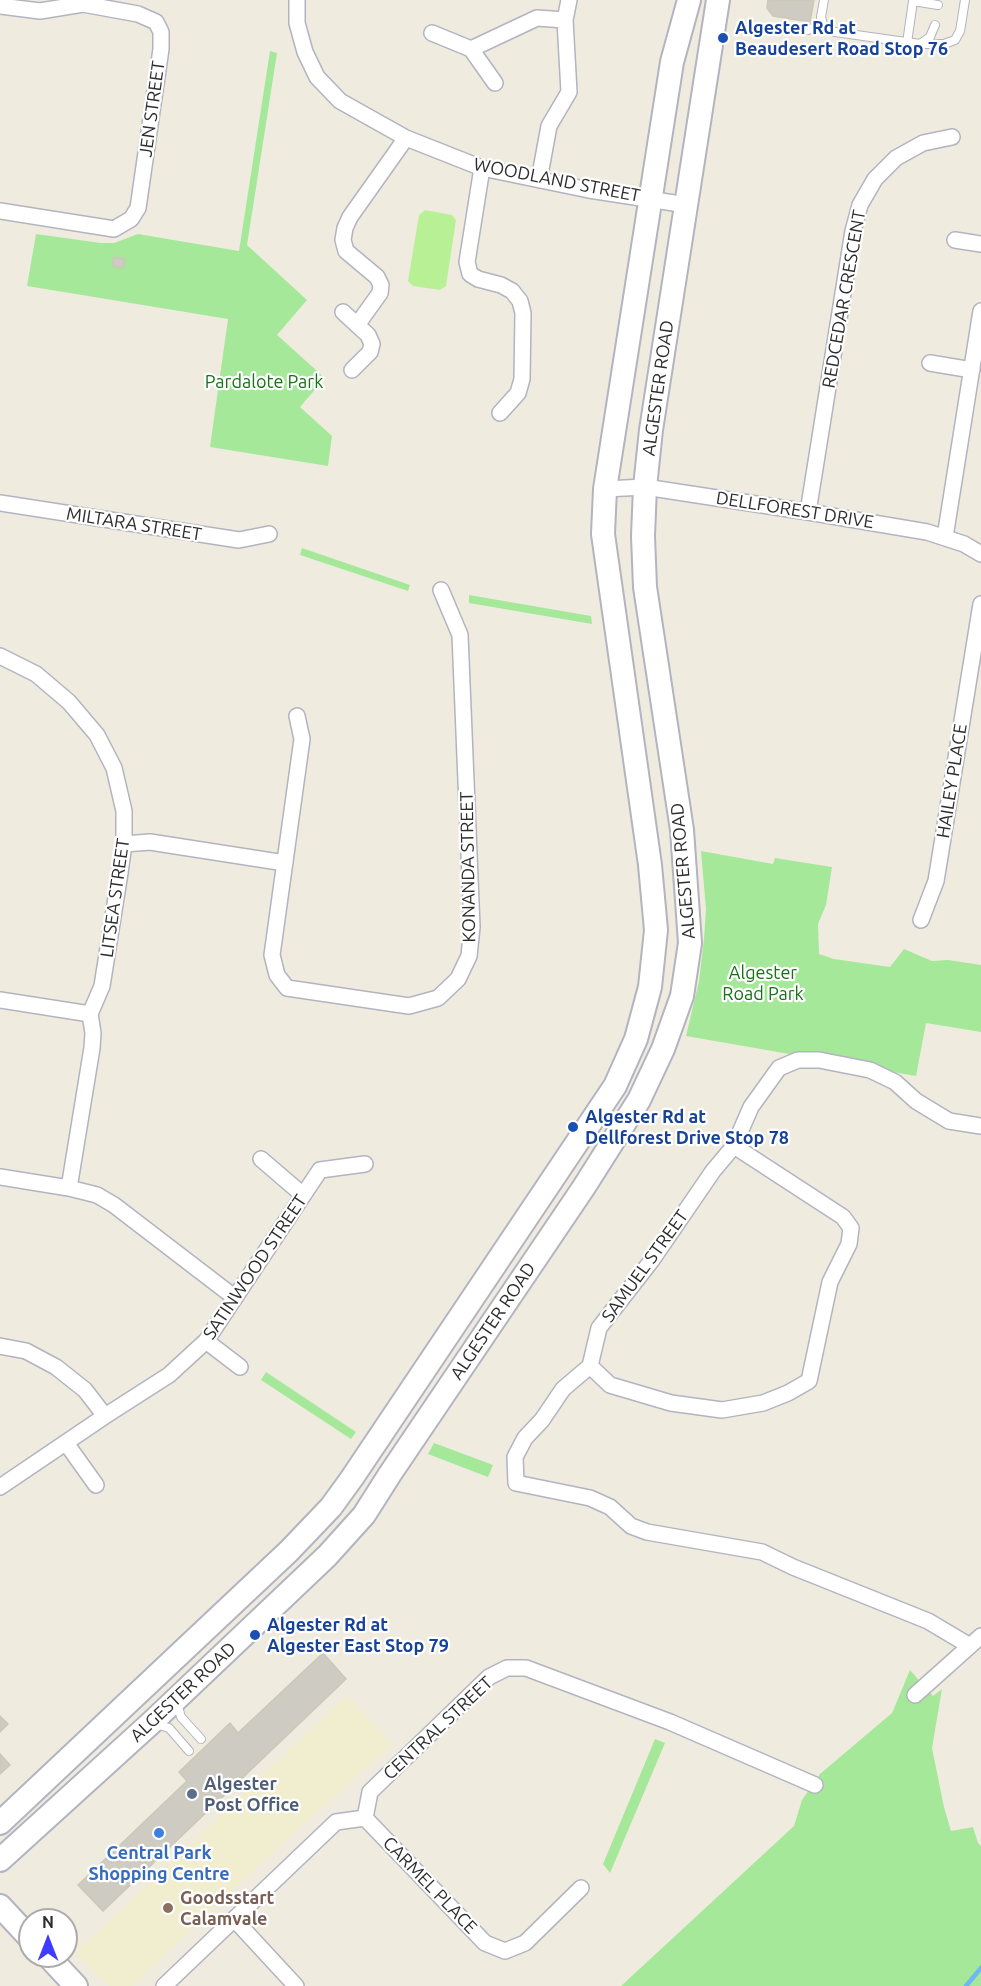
<!DOCTYPE html>
<html>
<head>
<meta charset="utf-8">
<style>
  body { margin:0 }
  #map { position:relative; width:981px; height:1986px; overflow:hidden; background:#efecdf; font-family:Ubuntu,sans-serif }
  canvas { display:block }
  .north { position:absolute; left:18px; top:1908px; width:60px; height:60px; box-sizing:border-box; background:#fff; border:2px solid #ababab; border-radius:50%; rotate:0deg; font-size:16px; font-weight:700; line-height:24px; text-align:center; color:#2d2d2d }
  .north::after { content:''; display:block; margin:auto; width:21px; height:27px; background:#3e3dff; clip-path:polygon(50% 0,100% 100%,50% 72%,0 100%) }
</style>
</head>
<body>
<div id="map">
<canvas width="981" height="1986"></canvas>
<div class="north">N</div>
</div>
<script>
const context = document.querySelector('canvas').getContext('2d');
context.lineJoin = 'round';
function paint(path, color) {
  context.fillStyle = color;
  context.fill(path, 'evenodd');
}
function toPath(rows) {
  const path = new Path2D();
  for (const r of rows) {
    path.moveTo(r[0], r[1]);
    for (let i = 2; i < r.length; i += 2) path.lineTo(r[i], r[i + 1]);
  }
  return path;
}
function stroke(path, color, width, dash) {
  context.strokeStyle = color;
  context.lineWidth = width;
  context.lineCap = dash ? 'butt' : 'round';
  context.setLineDash(dash || []);
  context.stroke(path);
}
function label(font, color, halo, rows, align = 'center') {
  context.font = font + ' Ubuntu,sans-serif';
  context.lineWidth = 4.5;
  context.setLineDash([]);
  context.textBaseline = 'middle';
  context.strokeStyle = halo;
  context.fillStyle = color;
  for (const [text, x, y, turn = 0] of rows) {
    context.save();
    context.translate(x, y);
    context.rotate((+turn || 0) * Math.PI / 180);
    context.textAlign = isNaN(turn) ? turn : align;
    if (halo) context.strokeText(text, 0, 0);
    context.fillText(text, 0, 0);
    context.restore();
  }
}
const education = toPath([
  [347,1695,392,1744,261,1863,133,1986,109,1986,75,1953]
]);
const green = toPath([
  [270,51,277,53,247,245,307,300,277,335,325,378,300,407,332,436,328,466,210,447,228,319,27,286,36,234,101,243,114,243,138,234,239,251],
  [302,548,410,585,408,591,300,555],
  [469,595,591,616,592,624,469,603],
  [701,851,773,864,775,858,832,867,826,905,818,924,819,954,834,959,890,967,904,949,932,961,948,960,981,965,981,1032,926,1023,916,1076,686,1036,699,981,704,939,706,909],
  [266,1372,356,1432,351,1439,261,1380],
  [434,1443,493,1465,488,1477,428,1454],
  [910,1670,933,1696,942,1689,932,1748,944,1807,951,1831,973,1827,978,1843,981,1846,981,1986,621,1986,794,1826,802,1800,820,1774,892,1713],
  [655,1739,665,1743,610,1873,603,1864]
]);
const pitch = toPath([
  [425,210,452,215,456,220,446,286,440,290,413,286,408,281,419,215]
]);
const stream = toPath([
  [966,1986,981,1968]
]);
const building = toPath([
  [768,0,814,0,810,22,773,16,767,8,768,0],
  [114,257,125,259,123,268,112,266,114,257],
  [323,1653,346,1679,103,1911,78,1885,187,1781,179,1772,230,1723,238,1733,323,1653],
  [0,1716,8,1724,0,1732,0,1716],
  [0,1754,10,1765,0,1774,0,1754]
]);
const lane = toPath([
  [824,0,821,17,823,24,827,29,835,32,920,44,930,37,935,25],
  [808,30,823,24],
  [907,43,913,1,938,5],
  [921,44,944,44,955,40,960,31,965,0],
  [177,1703,181,1717,201,1739],
  [156,1724,169,1728,189,1751]
]);
const street = toPath([
  [297,0,297,23,305,52,317,77,340,101,406,138,482,168,589,190,687,205],
  [0,6,40,11,83,4,138,14,156,22,161,32,161,49,138,208,131,219,114,229,0,211],
  [432,33,471,49,495,83],
  [471,49,537,18,565,20],
  [482,168,467,262,470,274,478,279,501,285,512,291,520,301,523,313,522,379,518,393,500,413],
  [539,180,549,126,569,92,565,20,569,0],
  [955,240,981,244],
  [343,312,368,335,372,344,370,352,352,370],
  [357,325,380,293,381,285,377,277,346,251,343,240,345,228,350,217,406,138],
  [930,363,972,370],
  [605,489,645,487,808,512,927,532,964,544,981,554],
  [0,503,239,540,269,534],
  [808,512,853,231,860,205,875,179,896,158,923,143,952,137],
  [945,537,981,311],
  [0,656,36,674,69,702,97,735,114,768,124,811,124,844,120,873,102,986,90,1014,93,1033,92,1048,69,1188],
  [297,716,302,739,272,955,277,975,287,988,409,1006,438,998,458,979,469,956,472,927,460,635,441,590],
  [124,844,150,842,285,863],
  [921,920,936,881,981,604],
  [0,1000,90,1014],
  [261,1159,303,1195],
  [0,1177,69,1188,97,1195,114,1205,234,1297],
  [206,1341,240,1367],
  [0,1346,26,1351,56,1367,85,1390,105,1416],
  [590,1366,610,1385,671,1403,722,1410,763,1403,788,1393,809,1381,830,1282,849,1244,851,1228,843,1217,734,1146],
  [66,1443,96,1485],
  [0,1487,105,1416,169,1375,206,1341,320,1170,365,1164],
  [970,1646,928,1621,793,1567,762,1552,647,1532,631,1526,610,1507,590,1498,516,1483,515,1457,525,1438,542,1420,563,1389,590,1366,599,1328,652,1260,713,1171,734,1146,751,1107,779,1068,798,1060,819,1060,870,1070,895,1082,916,1101,949,1121,981,1126],
  [915,1695,981,1636],
  [365,1818,485,1943,505,1951,525,1943,581,1888],
  [234,1919,296,1986],
  [164,1986,336,1822,365,1818,370,1792,489,1677,507,1668,526,1668,670,1722,815,1785]
]);
const secondary = toPath([
  [0,1823,289,1551,331,1507,352,1478,615,1086,636,1039,650,987,656,930,650,865,603,534,605,489,672,62,689,0],
  [0,1860,152,1722,327,1556,364,1515,390,1474,584,1187,639,1100,663,1049,682,996,690,943,682,830,645,587,643,536,645,487,651,430,718,0],
  [0,1906,30,1938],
  [48,1956,76,1986]
]);
const markers = [
  [723,38,6,"#1a4fb4"],
  [573,1127,6,"#1a4fb4"],
  [255,1635,6,"#1a4fb4"],
  [192,1794,6,"#5c6f8a"],
  [159,1833,6,"#3f7fe0"],
  [168,1908,6,"#8d6e63"]
];
const transitNames = [
  ["Algester Rd at",735,28],
  ["Beaudesert Road Stop 76",735,49],
  ["Algester Rd at",585,1117],
  ["Dellforest Drive Stop 78",585,1138],
  ["Algester Rd at",267,1625],
  ["Algester East Stop 79",267,1646]
];
const streetNames = [
  ["JEN STREET",152,109,-82],
  ["WOODLAND STREET",557,180,11],
  ["REDCEDAR CRESCENT",844,299,-80],
  ["ALGESTER ROAD",658,388,-82],
  ["DELLFOREST DRIVE",795,510,9],
  ["MILTARA STREET",134,524,9],
  ["HAILEY PLACE",952,781,-81],
  ["KONANDA STREET",468,867,-91],
  ["ALGESTER ROAD",683,871,-95],
  ["LITSEA STREET",115,898,-82],
  ["SAMUEL STREET",645,1266,-54],
  ["SATINWOOD STREET",255,1267,-56],
  ["ALGESTER ROAD",493,1321,-56],
  ["ALGESTER ROAD",183,1692,-43],
  ["CENTRAL STREET",438,1728,-43],
  ["CARMEL PLACE",430,1885,46]
];
const parkNames = [
  ["Pardalote Park",264,382],
  ["Algester",763,973],
  ["Road Park",763,994]
];
const serviceNames = [
  ["Algester",204,1784],
  ["Post Office",204,1805]
];
const shopNames = [
  ["Central Park",159,1853],
  ["Shopping Centre",159,1874]
];
const educationNames = [
  ["Goodsstart",180,1898],
  ["Calamvale",180,1919]
];
paint(education, '#f1edcf');
paint(green, '#a5e89a');
paint(pitch, '#b8f095');
stroke(stream, '#6eb7f6', 4.5);
paint(building, '#cecbc2');
stroke(building, '#cbc8b8', 1.5);
stroke(lane, '#b3b3c1', 10);
stroke(street, '#b3b3c1', 18);
stroke(secondary, '#b3b3c1', 26);
stroke(lane, '#fff', 8);
stroke(street, '#fff', 15);
stroke(secondary, '#fff', 22);
for (const [x, y, r, color] of markers) {
  const dot = new Path2D();
  dot.arc(x, y, r, 0, 2 * Math.PI);
  context.fillStyle = color;
  context.fill(dot);
  stroke(dot, '#fff', 2);
}
label('bold 18px', '#164399', '#fff', transitNames, 'left');
label('18px', '#2d2d2d', '#fff', streetNames);
label('18px', '#187117', '#fff', parkNames);
label('bold 18px', '#4e5e75', '#fff', serviceNames, 'left');
label('bold 18px', '#366cbe', '#fff', shopNames);
label('bold 18px', '#785e54', '#fff', educationNames, 'left');
</script>
</body>
</html>
